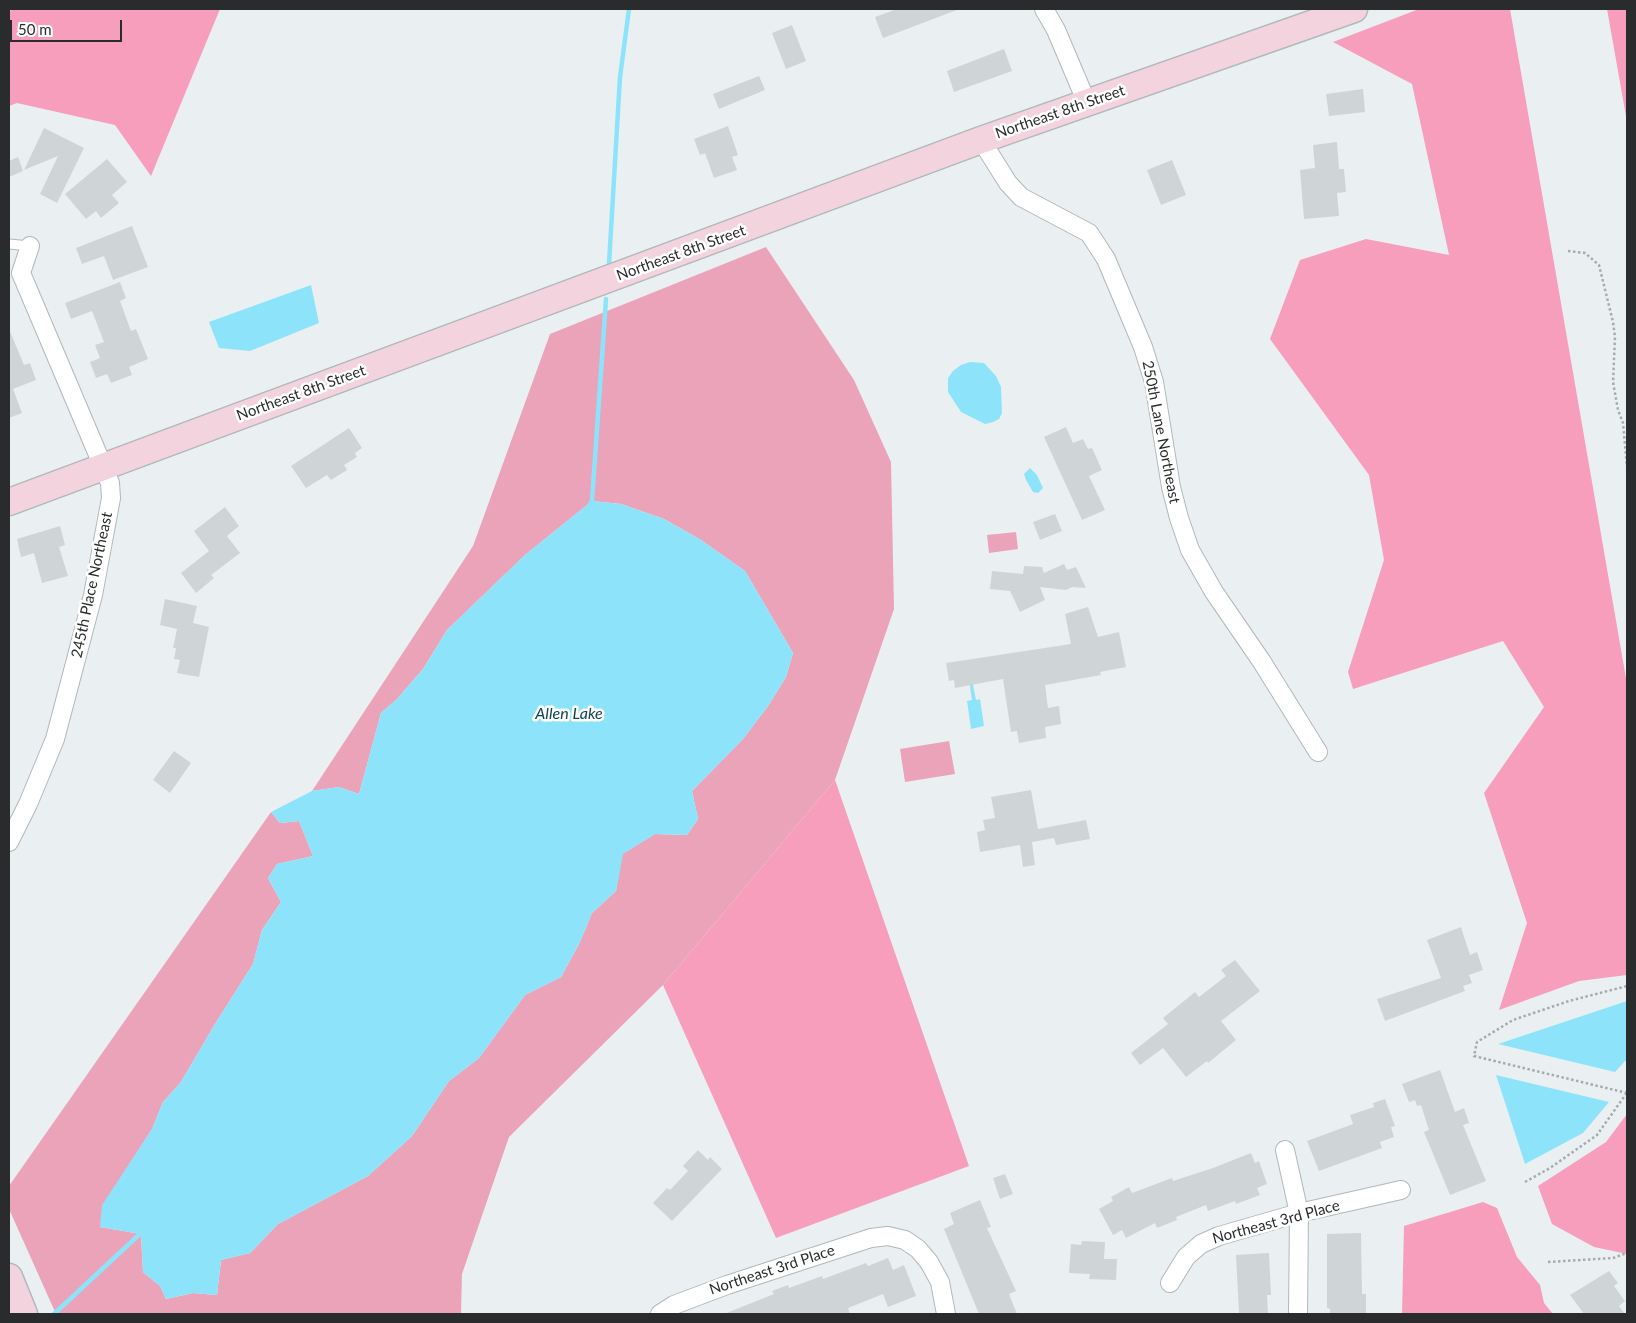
<!DOCTYPE html>
<html>
<head>
<meta charset="utf-8">
<style>
  body { margin:0 }
  #map { position:relative; width:1636px; height:1323px; overflow:hidden; background:#eaf0f1; font-family:Lato,sans-serif }
  canvas { display:block }
  .frame { position:absolute; inset:0; border:10px solid #292b2c; pointer-events:none }
  .scale { position:absolute; left:10px; top:20px; width:112px; height:22px; box-sizing:border-box; border:2px solid #292b2c; border-top:0; padding-left:6px; font-size:15px; line-height:18px; white-space:nowrap; color:#292b2c; -webkit-text-stroke:4px #fff; paint-order:stroke }
</style>
</head>
<body>
<div id="map">
<canvas width="1636" height="1323"></canvas>
<div class="frame"></div>
<div class="scale">50 m</div>
</div>
<script>
const context = document.querySelector('canvas').getContext('2d');
context.lineJoin = 'round';
function paint(path, color) {
  context.fillStyle = color;
  context.fill(path, 'evenodd');
}
function toPath(rows) {
  const path = new Path2D();
  for (const r of rows) {
    path.moveTo(r[0], r[1]);
    for (let i = 2; i < r.length; i += 2) path.lineTo(r[i], r[i + 1]);
  }
  return path;
}
function stroke(path, color, width, dash) {
  context.strokeStyle = color;
  context.lineWidth = width;
  context.lineCap = dash ? 'butt' : 'round';
  context.setLineDash(dash || []);
  context.stroke(path);
}
function label(font, color, halo, rows, align = 'center') {
  context.font = font + ' Lato,sans-serif';
  context.lineWidth = 5;
  context.setLineDash([]);
  context.textBaseline = 'middle';
  context.strokeStyle = halo;
  context.fillStyle = color;
  for (const [text, x, y, turn = 0] of rows) {
    context.save();
    context.translate(x, y);
    context.rotate((+turn || 0) * Math.PI / 180);
    context.textAlign = isNaN(turn) ? turn : align;
    if (halo) context.strokeText(text, 0, 0);
    context.fillText(text, 0, 0);
    context.restore();
  }
}
const green = toPath([
  [766,247,854,380,891,462,894,609,835,780,663,985,509,1137,462,1274,461,1314,56,1314,9,1209,9,1186,271,812,280,823,299,821,313,856,277,864,268,878,281,902,262,930,253,964,215,1024,181,1082,163,1102,152,1129,120,1179,100,1227,141,1234,143,1272,160,1286,166,1299,193,1293,217,1295,221,1260,250,1253,278,1224,368,1176,412,1136,449,1081,479,1058,525,995,561,977,580,942,592,913,616,891,622,854,655,834,687,835,698,819,692,791,743,739,768,706,786,677,793,653,745,571,701,540,664,519,621,504,592,501,525,555,447,630,423,669,397,699,381,713,359,794,339,787,312,791,473,546,550,334],
  [1016,532,1018,549,989,553,987,535],
  [949,741,955,774,905,782,900,749]
]);
const forest = toPath([
  [12,9,220,9,151,176,115,125,17,103,9,106,9,12],
  [1419,9,1510,9,1627,684,1627,975,1579,981,1499,1010,1527,923,1484,793,1544,707,1503,641,1353,689,1348,672,1384,560,1369,475,1270,339,1300,260,1366,239,1449,255,1412,84,1333,42],
  [1607,9,1627,9,1627,122],
  [835,780,969,1166,776,1238,663,985],
  [1627,1114,1627,1254,1594,1247,1552,1224,1538,1186,1606,1142],
  [1483,1202,1497,1208,1517,1257,1540,1285,1544,1303,1553,1314,1402,1314,1404,1226]
]);
const water = toPath([
  [311,285,319,323,250,351,219,348,209,322],
  [970,362,984,363,996,376,1001,387,1002,413,999,419,993,422,985,424,961,412,948,392,948,378,953,371,961,365],
  [1030,468,1037,475,1043,488,1038,493,1033,492,1026,480,1024,474],
  [592,501,621,504,664,519,701,540,745,571,793,653,786,677,768,706,743,739,692,791,698,819,687,835,655,834,623,854,616,891,592,913,580,942,561,977,525,995,479,1058,449,1081,412,1136,368,1176,278,1224,250,1253,221,1260,217,1295,193,1293,166,1299,160,1286,143,1272,141,1234,100,1227,102,1205,152,1129,163,1102,181,1082,215,1024,253,964,262,930,281,902,268,878,277,864,313,856,299,821,280,823,271,812,312,791,339,787,359,794,381,713,397,699,423,669,447,630,525,555],
  [969,680,972,680,976,700,980,699,984,726,971,729,967,701,972,700],
  [1627,1001,1627,1059,1615,1072,1498,1044],
  [1496,1075,1609,1102,1583,1133,1525,1164]
]);
const stream = toPath([
  [609,264,620,77,629,9],
  [590,504,592,501,606,299],
  [54,1314,143,1231]
]);
const building = toPath([
  [897,9,957,9,957,10,883,38,875,17],
  [792,25,806,61,786,69,772,33],
  [1004,49,1012,71,954,92,947,71],
  [759,76,765,90,719,109,713,94],
  [1363,89,1365,112,1329,116,1326,94],
  [728,126,738,155,732,157,737,170,714,178,705,153,700,155,694,139],
  [44,128,84,148,57,203,40,194,58,156,24,170],
  [1337,142,1339,169,1344,169,1346,192,1337,193,1339,216,1304,219,1300,170,1315,168,1313,145],
  [18,157,23,171,9,177,9,161],
  [107,159,127,182,112,195,119,203,101,218,96,211,86,219,65,194],
  [1172,160,1186,195,1161,205,1147,170],
  [132,226,148,267,113,280,104,256,82,264,76,248],
  [120,282,126,298,120,301,131,331,136,329,148,359,129,367,132,375,111,383,107,374,96,378,90,362,100,358,95,345,104,342,92,311,71,319,65,303],
  [9,329,24,365,30,363,36,380,13,389,22,413,9,418],
  [1066,427,1073,443,1083,439,1088,449,1092,448,1102,470,1089,476,1105,510,1082,520,1044,437],
  [349,428,362,448,355,453,357,457,344,465,347,470,331,480,327,475,306,488,291,466],
  [225,507,239,526,227,536,240,553,211,575,214,578,196,593,181,573,209,551,194,531],
  [1055,514,1062,531,1040,540,1033,522],
  [60,526,65,545,59,547,68,576,42,583,34,553,21,557,17,539],
  [1064,564,1067,570,1076,567,1086,588,1072,587,1066,590,1040,587,1045,600,1020,612,1010,591,990,589,992,571,1023,574,1024,566,1042,567,1044,573],
  [165,599,197,606,193,623,209,627,199,677,177,673,180,660,174,659,176,648,173,648,177,629,160,625],
  [1088,607,1098,637,1119,632,1126,667,1100,672,1101,675,1045,685,1048,708,1059,706,1061,724,1045,727,1046,738,1019,743,1017,731,1011,732,1003,679,955,688,954,680,949,681,946,663,1071,644,1065,614],
  [174,751,191,763,170,793,153,780],
  [1031,790,1038,829,1086,820,1090,839,1056,845,1054,838,1032,842,1035,865,1023,867,1020,845,980,852,977,832,985,830,983,820,995,818,991,797],
  [1461,927,1470,955,1477,952,1483,970,1469,975,1472,983,1463,986,1465,991,1385,1021,1377,999,1441,978,1427,940],
  [1235,960,1260,991,1221,1021,1236,1040,1208,1063,1207,1061,1186,1077,1163,1048,1140,1065,1131,1053,1168,1024,1163,1018,1195,992,1199,997,1226,976,1221,970],
  [1440,1070,1455,1112,1464,1108,1469,1123,1463,1125,1486,1181,1450,1195,1424,1132,1429,1130,1421,1105,1417,1106,1415,1100,1409,1102,1402,1084],
  [1385,1099,1395,1126,1391,1127,1394,1137,1380,1142,1382,1148,1319,1171,1307,1141,1353,1124,1350,1115,1374,1107,1373,1103],
  [698,1150,708,1160,710,1157,722,1169,672,1221,653,1203,667,1188,670,1190,688,1171,683,1166],
  [1251,1153,1255,1163,1259,1161,1267,1184,1257,1188,1260,1195,1236,1204,1235,1201,1208,1211,1206,1205,1176,1217,1177,1220,1157,1228,1155,1223,1126,1238,1122,1230,1113,1235,1099,1209,1113,1201,1111,1197,1129,1187,1132,1193,1172,1178,1173,1181,1213,1168],
  [1005,1174,1013,1194,1000,1199,993,1178],
  [980,1200,991,1227,987,1228,1016,1291,1009,1294,1017,1314,979,1314,944,1229,954,1224,950,1213],
  [1361,1233,1362,1294,1366,1294,1366,1314,1330,1314,1330,1309,1327,1308,1327,1234],
  [1082,1241,1105,1242,1104,1259,1117,1259,1116,1280,1089,1279,1090,1274,1069,1273,1071,1244,1081,1245],
  [1269,1253,1271,1295,1267,1295,1268,1314,1239,1314,1236,1255],
  [888,1258,893,1270,904,1265,916,1296,888,1307,883,1294,848,1308,850,1314,724,1314,774,1294,772,1291,788,1285,789,1288,822,1276,823,1279,866,1263,868,1266],
  [1609,1271,1618,1283,1614,1286,1625,1301,1619,1306,1625,1314,1584,1314,1570,1295]
]);
const path = toPath([
  [1568,251,1585,253,1599,265,1613,322,1615,337,1613,382,1618,410,1623,423,1627,467],
  [1627,1093,1474,1056,1477,1042,1513,1020,1569,1001,1627,986],
  [1525,1182,1550,1168,1597,1135,1626,1094],
  [1548,1262,1613,1258,1627,1253]
]);
const lane = toPath([
  [9,244,30,246]
]);
const street = toPath([
  [1044,9,1056,30,1087,103],
  [981,140,1008,183,1021,197,1089,233,1106,259,1143,347,1154,382,1171,487,1179,518,1190,550,1214,592,1262,662,1318,752],
  [9,842,28,804,55,739,93,595,111,498,110,483,21,273,30,246],
  [1285,1150,1299,1213,1298,1314],
  [1170,1283,1186,1257,1201,1244,1219,1236,1299,1213,1401,1190],
  [660,1314,674,1305,727,1285,871,1238,888,1236,905,1240,918,1249,929,1262,940,1282,946,1314]
]);
const secondary = toPath([
  [9,502,981,140,1354,9],
  [9,1277,24,1314]
]);
const streetNames = [
  ["Northeast 8th Street",1060,112,-19],
  ["Northeast 8th Street",681,253,-20],
  ["Northeast 8th Street",301,393,-20],
  ["250th Lane Northeast",1161,432,79],
  ["245th Place Northeast",92,585,-78],
  ["Northeast 3rd Place",1276,1222,-15],
  ["Northeast 3rd Place",772,1270,-18]
];
const waterNames = [
  ["Allen Lake",569,714]
];
paint(green, '#eba3ba');
paint(forest, '#f79ebc');
paint(water, '#8de4fa');
stroke(stream, '#8de4fa', 4.5);
paint(building, '#cfd5d6');
stroke(lane, '#b2b8b9', 11);
stroke(street, '#b2b8b9', 20);
stroke(secondary, '#b2b8b9', 29);
stroke(path, '#a6abac', 2.5, [2.5, 2.5]);
stroke(lane, '#fff', 9);
stroke(street, '#fff', 18);
stroke(secondary, '#f2d3de', 26);
label('15px', '#292b2c', '#fff', streetNames);
label('italic 16px', '#104551', '#fff', waterNames);
</script>
</body>
</html>
